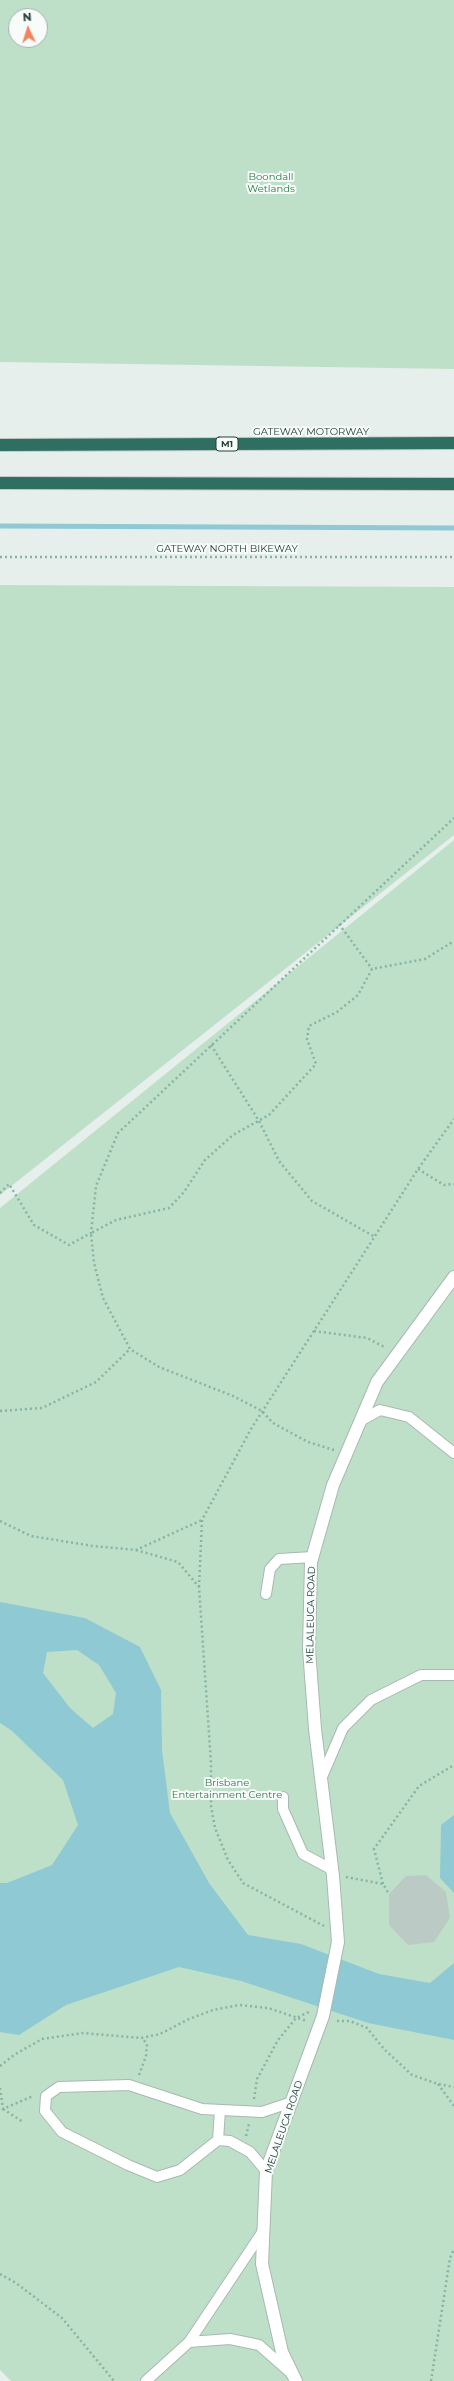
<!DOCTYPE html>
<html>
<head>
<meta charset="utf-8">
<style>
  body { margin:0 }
  #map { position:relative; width:454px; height:2381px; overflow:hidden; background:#e6efeb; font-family:Montserrat,sans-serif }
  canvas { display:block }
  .north { position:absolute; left:8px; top:8px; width:40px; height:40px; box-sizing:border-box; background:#f7fbf9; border:1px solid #a3b1ad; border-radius:50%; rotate:356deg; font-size:11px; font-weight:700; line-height:16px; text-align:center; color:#24423a }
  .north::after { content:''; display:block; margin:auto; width:14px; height:18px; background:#f4845f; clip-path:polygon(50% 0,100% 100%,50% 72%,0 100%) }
</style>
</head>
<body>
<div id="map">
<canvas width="454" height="2381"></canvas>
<div class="north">N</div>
</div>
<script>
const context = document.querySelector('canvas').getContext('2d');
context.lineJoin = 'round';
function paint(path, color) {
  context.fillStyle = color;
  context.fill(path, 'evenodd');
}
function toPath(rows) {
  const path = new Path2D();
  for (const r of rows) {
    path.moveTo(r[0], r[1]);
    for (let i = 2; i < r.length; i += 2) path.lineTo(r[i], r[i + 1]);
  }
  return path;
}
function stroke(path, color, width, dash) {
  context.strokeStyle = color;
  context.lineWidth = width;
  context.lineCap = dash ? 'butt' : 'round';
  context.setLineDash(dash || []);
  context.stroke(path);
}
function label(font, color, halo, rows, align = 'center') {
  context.font = font + ' Montserrat,sans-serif';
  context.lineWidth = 4;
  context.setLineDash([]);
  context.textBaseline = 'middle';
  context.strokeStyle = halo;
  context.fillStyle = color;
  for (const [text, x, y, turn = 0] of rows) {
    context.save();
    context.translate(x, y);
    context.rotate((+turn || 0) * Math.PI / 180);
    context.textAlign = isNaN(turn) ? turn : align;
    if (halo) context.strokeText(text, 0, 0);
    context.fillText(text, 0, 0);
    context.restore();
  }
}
const green = toPath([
  [0,0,454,0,454,369,0,362],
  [16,16,40,16,40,40,16,40],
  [0,585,454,587,454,835,0,1195],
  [454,840,454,2381,11,2381,0,2370,0,1208]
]);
const water = toPath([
  [0,1602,85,1618,140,1647,161,1690,162,1750,170,1813,209,1883,248,1935,301,1944,379,1974,430,1983,454,1963,454,2040,368,2023,241,1981,179,1967,66,2005,19,2035,0,2032,0,1883,7,1883,52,1865,78,1825,63,1780,11,1730,0,1723],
  [77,1650,99,1665,116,1693,113,1714,93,1728,70,1708,43,1673,47,1652],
  [454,1815,454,1893,440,1878,441,1825]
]);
const stream = toPath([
  [0,526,454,528]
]);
const building = toPath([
  [426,1875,446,1892,450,1918,434,1942,408,1945,389,1925,389,1894,406,1876]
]);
const path = toPath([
  [0,557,454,557],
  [339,924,372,969],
  [211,1045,259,1121,279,1161,312,1201,375,1237],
  [418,1169,444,1185,454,1184],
  [0,1193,9,1184,34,1225,69,1245,91,1233,96,1186,118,1133,454,818],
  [314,1331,367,1338,386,1348],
  [0,1411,42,1408,96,1382,130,1349],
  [334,1450,308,1442,273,1423,262,1411,233,1396,159,1367,130,1349,103,1298,94,1263,91,1233,116,1220,169,1208,184,1192,205,1160,233,1135,269,1115,316,1064,307,1039,309,1026,337,1012,358,995,372,969,425,959,454,941],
  [0,1521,31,1536,93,1546,136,1550,202,1520],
  [136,1550,178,1562,199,1587,211,1763,211,1806,215,1828,228,1860,243,1883,324,1926],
  [199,1587,202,1520,251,1429,418,1169,454,1119],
  [346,1877,383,1884,389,1894],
  [383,1884,374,1849,419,1786,454,1765],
  [337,2021,350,2021,367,2028,384,2049,412,2075,438,2084,454,2087],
  [0,2066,14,2055,42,2039,83,2033,141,2038,160,2034,189,2019,213,2010,239,2005,268,2008,307,2021],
  [139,2075,146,2056,147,2044,142,2038],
  [438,2084,454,2106],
  [0,2088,3,2109,33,2096],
  [254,2099,257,2079,278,2040,296,2018,309,2012],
  [3,2109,23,2122],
  [246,2136,249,2124],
  [0,2274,16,2283,62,2318,114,2381],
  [431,2381,450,2258,454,2249]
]);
const lane = toPath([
  [360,1421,380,1410,409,1417,454,1453],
  [266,1594,270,1569,279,1559,313,1557],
  [321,1779,343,1728,371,1700,421,1675,454,1675],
  [283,1797,283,1809,303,1854,333,1870],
  [218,2140,220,2110],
  [266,2171,250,2152,230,2141,218,2140,180,2170,157,2177,128,2165,62,2132,45,2111,46,2096,59,2087,129,2085,202,2109,262,2112,292,2102],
  [263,2231,189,2342,230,2339,259,2345,292,2374],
  [146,2381,189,2342]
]);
const street = toPath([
  [296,2381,282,2352,262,2264,266,2171,323,2016,338,1942,333,1876,315,1729,309,1649,311,1562,333,1485,377,1382,454,1277]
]);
const highway = toPath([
  [0,445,454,443],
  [0,483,454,484]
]);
const shields = [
  [227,444,22]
];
const shieldNames = [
  ["M1",227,444]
];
const parkNames = [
  ["Boondall",271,177],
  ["Wetlands",271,189],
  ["Brisbane",227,1783],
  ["Entertainment Centre",227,1795]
];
const streetNames = [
  ["GATEWAY MOTORWAY",311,432],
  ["GATEWAY NORTH BIKEWAY",227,549],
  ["MELALEUCA ROAD",311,1615,-89],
  ["MELALEUCA ROAD",284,2127,-71]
];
paint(green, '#bfe0c8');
paint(water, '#8ec9d4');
stroke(stream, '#8ec9d4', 5);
paint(building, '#bbcac4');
stroke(lane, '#a8b8b2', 12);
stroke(street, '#a8b8b2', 14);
stroke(highway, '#c2cac8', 14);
stroke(path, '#86b3a5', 2.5, [2, 3]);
stroke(lane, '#fff', 10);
stroke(street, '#fff', 12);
stroke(highway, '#2f6f62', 12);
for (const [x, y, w] of shields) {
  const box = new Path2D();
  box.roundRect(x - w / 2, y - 7, w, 14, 3);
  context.fillStyle = '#f7fbf9';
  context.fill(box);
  stroke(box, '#24423a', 1);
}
label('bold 9px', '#24423a', null, shieldNames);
label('10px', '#2d7a4b', '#f7fbf9', parkNames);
label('10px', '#24423a', '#f7fbf9', streetNames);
</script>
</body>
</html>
